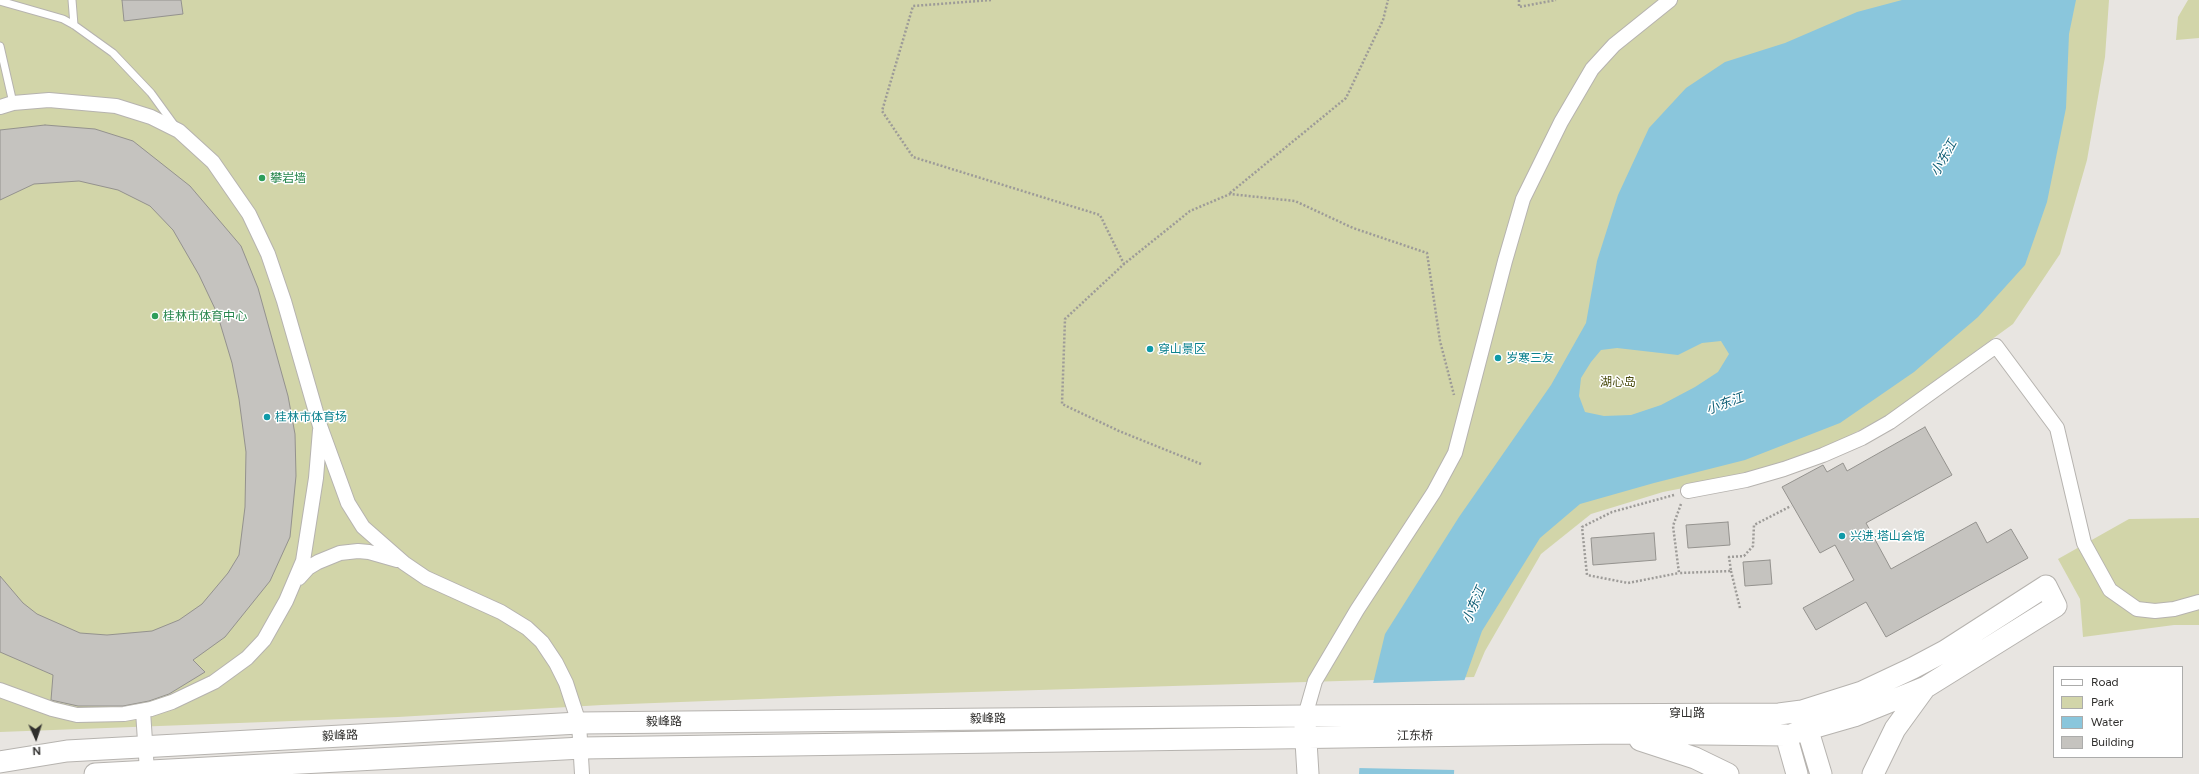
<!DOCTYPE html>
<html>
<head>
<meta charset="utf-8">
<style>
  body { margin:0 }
  #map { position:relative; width:2199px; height:774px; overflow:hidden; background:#e8e5e1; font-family:Figtree,sans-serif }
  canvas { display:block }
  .legend { position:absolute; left:2053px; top:666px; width:130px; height:92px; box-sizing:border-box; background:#fff; border:1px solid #acacab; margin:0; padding:5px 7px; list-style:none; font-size:12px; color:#302f2d }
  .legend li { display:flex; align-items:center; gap:8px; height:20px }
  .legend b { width:20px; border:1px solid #acacab }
  .north { position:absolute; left:16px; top:718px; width:40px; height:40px; -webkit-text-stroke:3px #fff; paint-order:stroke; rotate:177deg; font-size:11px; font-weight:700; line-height:16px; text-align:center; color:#302f2d }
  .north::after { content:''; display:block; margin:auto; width:14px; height:18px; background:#302f2d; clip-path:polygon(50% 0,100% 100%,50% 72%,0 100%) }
</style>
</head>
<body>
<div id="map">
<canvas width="2199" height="774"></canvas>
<ul class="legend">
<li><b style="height:5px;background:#fff"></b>Road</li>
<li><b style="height:11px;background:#d2d5a9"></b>Park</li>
<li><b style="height:11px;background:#8ac6dc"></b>Water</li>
<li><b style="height:11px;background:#c5c3bf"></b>Building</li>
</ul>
<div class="north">N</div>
</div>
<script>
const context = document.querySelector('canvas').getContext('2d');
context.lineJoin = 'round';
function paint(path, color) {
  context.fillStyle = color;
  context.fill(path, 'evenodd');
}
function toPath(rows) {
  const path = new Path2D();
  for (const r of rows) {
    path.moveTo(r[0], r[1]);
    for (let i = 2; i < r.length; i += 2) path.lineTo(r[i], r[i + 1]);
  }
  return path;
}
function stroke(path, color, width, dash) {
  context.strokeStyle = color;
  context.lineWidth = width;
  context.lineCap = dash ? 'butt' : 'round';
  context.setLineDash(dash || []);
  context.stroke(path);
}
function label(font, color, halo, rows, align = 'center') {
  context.font = font + ' Figtree,"Noto Sans SC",sans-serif';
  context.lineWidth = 3;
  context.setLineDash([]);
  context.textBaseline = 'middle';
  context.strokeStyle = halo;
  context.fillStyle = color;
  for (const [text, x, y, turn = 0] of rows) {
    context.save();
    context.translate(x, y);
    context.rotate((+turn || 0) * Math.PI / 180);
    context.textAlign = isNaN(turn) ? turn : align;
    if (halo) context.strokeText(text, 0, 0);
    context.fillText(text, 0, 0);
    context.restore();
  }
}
const green = toPath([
  [0,0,2109,0,2105,57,2087,160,2060,254,2013,324,1885,417,1816,453,1749,475,1663,492,1591,514,1541,554,1485,651,1474,677,838,696,602,705,398,717,0,732],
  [2188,0,2199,0,2199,38,2176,40,2178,17],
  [2199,518,2199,625,2174,625,2083,637,2080,599,2058,559,2129,519]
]);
const water = toPath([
  [1902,0,2076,0,2069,34,2066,108,2047,202,2025,265,1978,317,1914,372,1840,423,1745,460,1654,483,1580,504,1540,538,1482,631,1457,701,1454,774,1359,774,1362,729,1385,634,1459,517,1551,385,1586,323,1597,261,1618,195,1649,128,1686,88,1725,62,1785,43,1857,12],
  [1721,341,1729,354,1718,372,1695,387,1661,405,1631,415,1604,416,1585,412,1579,396,1581,378,1591,362,1601,350,1617,348,1678,355,1702,343]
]);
const pier = toPath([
  [1467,680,1459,702,1456,770,1357,768,1360,729,1371,683]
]);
const building = toPath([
  [122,0,181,0,183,14,124,21,122,0],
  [45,125,95,129,133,141,190,186,241,246,258,288,288,396,295,434,296,476,290,537,270,581,225,637,193,660,205,672,169,694,149,701,123,706,78,706,51,700,53,675,0,652,0,576,23,603,37,614,80,633,107,635,152,631,179,620,202,604,228,573,239,555,245,507,246,452,239,399,232,363,217,313,199,275,173,230,150,206,118,190,79,181,34,184,0,200,0,130,45,125],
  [1925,427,1952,475,1866,523,1891,569,1976,522,1987,543,2011,529,2028,558,1886,637,1866,602,1816,630,1803,608,1854,580,1835,545,1820,553,1782,487,1823,465,1827,472,1843,463,1847,471,1925,427],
  [1728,522,1730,545,1688,548,1686,525,1728,522],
  [1654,533,1656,560,1593,565,1591,538,1654,533],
  [1770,560,1772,584,1745,586,1743,562,1770,560]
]);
const path = toPath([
  [991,0,913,6,882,111,913,157,1100,215,1124,264],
  [1519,0,1519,7,1556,0],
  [1230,193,1346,98,1383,20,1388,0],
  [1201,464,1119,431,1062,404,1065,319,1124,264,1190,211,1230,194,1295,201,1353,228,1427,253,1440,341,1454,395],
  [1674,495,1612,512,1582,527,1587,575,1628,583,1679,573],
  [1681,504,1673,526,1679,573,1731,571,1729,557,1744,556,1753,546,1754,525,1791,506],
  [1731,571,1740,608]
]);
const lane = toPath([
  [72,0,74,25],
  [0,1,63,19,74,25,113,53,151,93,175,126],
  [0,46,13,103]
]);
const street = toPath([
  [0,107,13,103,49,100,116,106,151,117,179,131,213,162,249,214,268,254,284,301,320,426,348,503,363,527,404,563,426,578,501,612,527,628,542,642,556,663,566,683,579,723,582,774],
  [1688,491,1746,480,1784,469,1823,455,1862,438,1890,422,1996,346,2057,428,2084,543,2110,590,2137,609,2155,611,2174,609,2199,602],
  [299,578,308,568,318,562,340,553,358,551,369,552,397,560],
  [0,690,52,709,77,715,124,714,151,709,172,702,214,682,247,658,264,640,286,601,303,561,316,478,320,430],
  [143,711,147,771],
  [1305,716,1315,681,1357,610,1434,492,1455,453,1505,261,1523,199,1561,122,1592,69,1614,45,1670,0]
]);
const secondary = toPath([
  [1305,725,1308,774],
  [1795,733,1854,716,1926,687,2056,606,2046,586,1945,651,1913,668,1862,692,1802,711],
  [1640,740,1695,758,1728,774],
  [0,762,67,751,579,723,1305,716,1779,714,1802,711,1821,774],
  [95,774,582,748,1620,733,1786,735,1797,774],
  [1873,774,1895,729,1924,689]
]);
const markers = [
  [262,178,4,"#2e9e5b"],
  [155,316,4,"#2e9e5b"],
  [1150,349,4,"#0f9aa8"],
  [1498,358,4,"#0f9aa8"],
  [267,417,4,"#0f9aa8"],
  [1842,536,4,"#0f9aa8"]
];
const leisureNames = [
  ["攀岩墙",270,178],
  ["桂林市体育中心",163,316]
];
const cultureNames = [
  ["穿山景区",1158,349],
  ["岁寒三友",1506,358],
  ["桂林市体育场",275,417],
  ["兴进·塔山会馆",1850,536]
];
const parkNames = [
  ["湖心岛",1618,382]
];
const streetNames = [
  ["穿山路",1687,713],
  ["毅峰路",988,719,-1],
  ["毅峰路",664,722,-1],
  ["毅峰路",340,736,-3],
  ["江东桥",1415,736,-1]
];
const waterNames = [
  ["小东江",1944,158,-61],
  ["小东江",1725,404,-20],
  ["小东江",1474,605,-67]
];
paint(green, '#d2d5a9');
paint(water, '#8ac6dc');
paint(pier, '#e8e5e1');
paint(building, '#c5c3bf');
stroke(building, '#94928e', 1);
stroke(lane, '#b6b3af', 9);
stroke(street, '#b6b3af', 16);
stroke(secondary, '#b6b3af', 23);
stroke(path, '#9d9b98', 2.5, [2, 2]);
stroke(lane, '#fff', 7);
stroke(street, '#fff', 14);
stroke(secondary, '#fff', 21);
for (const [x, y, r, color] of markers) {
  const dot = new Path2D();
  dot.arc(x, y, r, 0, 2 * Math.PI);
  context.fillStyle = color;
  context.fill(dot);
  stroke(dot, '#fff', 1.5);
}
label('12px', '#27864d', '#fff', leisureNames, 'left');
label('12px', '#0d838f', '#fff', cultureNames, 'left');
label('12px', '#494a0d', '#fff', parkNames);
label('12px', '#302f2d', '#fff', streetNames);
label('italic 13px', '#0f5e75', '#fff', waterNames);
</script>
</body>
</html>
